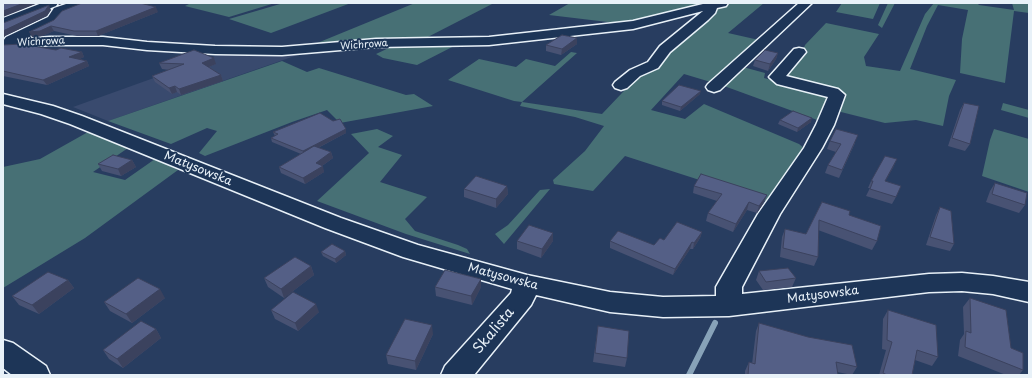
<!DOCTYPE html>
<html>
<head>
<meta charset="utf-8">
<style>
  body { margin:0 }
  #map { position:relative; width:1032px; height:378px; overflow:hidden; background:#283d60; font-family:"Playpen Sans",sans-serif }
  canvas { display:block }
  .frame { position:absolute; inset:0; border:4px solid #e8f1f8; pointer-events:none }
</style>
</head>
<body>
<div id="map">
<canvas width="1032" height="378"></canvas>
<div class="frame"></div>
</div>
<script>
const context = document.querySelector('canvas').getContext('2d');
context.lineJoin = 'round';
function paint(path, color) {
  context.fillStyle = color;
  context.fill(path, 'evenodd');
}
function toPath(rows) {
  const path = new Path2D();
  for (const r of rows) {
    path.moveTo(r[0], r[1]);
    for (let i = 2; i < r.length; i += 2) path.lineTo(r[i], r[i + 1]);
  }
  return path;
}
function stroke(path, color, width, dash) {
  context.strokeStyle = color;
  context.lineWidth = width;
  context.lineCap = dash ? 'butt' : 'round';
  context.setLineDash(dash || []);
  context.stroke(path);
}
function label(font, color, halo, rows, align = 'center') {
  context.font = font + ' "Playpen Sans",sans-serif';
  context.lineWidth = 4;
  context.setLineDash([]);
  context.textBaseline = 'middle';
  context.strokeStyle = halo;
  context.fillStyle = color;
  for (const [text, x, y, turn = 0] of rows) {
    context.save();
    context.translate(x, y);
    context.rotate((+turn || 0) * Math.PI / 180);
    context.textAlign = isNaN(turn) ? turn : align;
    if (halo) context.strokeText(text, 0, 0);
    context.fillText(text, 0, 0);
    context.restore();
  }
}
const built = toPath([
  [309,51,108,121,73,107,226,52]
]);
const green = toPath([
  [187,3,275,3,229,17,185,6,189,4],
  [277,3,351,3,271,33,229,19,280,4],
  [415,3,494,3,420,41,305,48],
  [570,3,715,3,655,18,616,23,549,15],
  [728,3,764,3,728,33,759,40,714,83,684,74,651,110,685,119,704,104,799,144,804,148,771,203,625,156,593,191,554,184,553,180,585,151,604,126,575,117,520,106,522,102,514,101,448,80,479,59,516,67,526,59,555,66,571,52,577,53,522,102,602,114,640,74,662,59,715,7],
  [842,3,880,3,873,19,836,12],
  [888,3,895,3,882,28,878,25],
  [934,3,977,3,979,5,1014,10,1012,3,1029,3,1029,13,1014,11,1005,83,960,73,962,39,968,10,938,5,927,26,910,69,956,80,949,96,943,126,916,120,885,123,841,112,837,107,844,96,784,78,803,51,805,45,826,23,879,34,864,57,866,66,900,71,925,14],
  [458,44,417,65,383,58,376,54,395,45],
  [282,61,307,72,319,68,406,95,414,94,433,106,340,123,327,110,292,122,205,156,199,153,217,131,207,128,171,144,108,121],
  [743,67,765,73,764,78,833,97,820,121,724,86],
  [1003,103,1029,110,1029,118,1001,110],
  [377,129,393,136,378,147,402,155,380,182,427,197,405,219,415,231,458,245,467,249,470,254,406,234,317,201,369,153,351,134],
  [994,129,1029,139,1029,192,982,176,990,140],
  [88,132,128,148,93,172,125,180,155,159,178,170,85,238,3,288,3,167,40,159],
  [550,189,504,244,495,234,508,225,540,190]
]);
const stream = toPath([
  [689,375,715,323]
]);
const minor = toPath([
  [42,3,58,3,56,6,3,27,3,18,42,3],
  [69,3,86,3,84,6,63,14,56,23,24,39,50,37,103,37,147,42,215,46,282,47,376,39,489,37,633,21,707,3,728,3,726,6,717,8,715,13,708,20,670,52,658,68,640,76,627,88,621,90,615,88,613,85,615,82,630,70,648,62,660,46,703,11,633,29,489,45,376,47,282,55,215,54,147,50,103,45,50,45,3,49,3,41,6,37,48,17,54,8,69,3],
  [799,3,812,3,720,90,714,92,708,90,706,87,708,84,799,3],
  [799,48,804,49,806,52,786,76,838,89,845,95,834,125,822,148,780,214,742,287,742,294,929,274,962,273,993,276,1029,282,1029,302,993,294,962,291,929,292,729,316,663,317,610,312,536,295,531,305,474,375,441,375,445,366,511,293,512,289,403,257,325,228,70,124,41,114,3,104,3,94,53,106,82,116,341,218,418,245,527,275,610,292,663,297,716,296,716,287,720,280,758,214,804,148,816,125,828,97,777,84,769,77,794,49,799,48],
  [3,340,13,343,46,366,50,375,12,375,3,368,3,340]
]);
const wall = toPath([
  [158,12,98,36,77,36,54,31,42,36,32,37,54,20],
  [577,44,561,55,546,51,546,45],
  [3,45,56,50,82,52,84,57,79,59,87,61,89,66,47,85,3,76],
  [778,53,776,59,768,71,753,66,755,60],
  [159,63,216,64,209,67,221,75,223,81,181,95,177,92,172,94,155,82,152,76,169,70,162,69],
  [700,94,680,111,662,105,662,101],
  [964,103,970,144,965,151,948,146,960,110],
  [780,120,811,122,797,132,778,124],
  [273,132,346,133,318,148,331,152,333,158,322,166,324,172,305,184,281,173,279,167,301,154,272,142,271,138,275,136],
  [830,141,855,143,839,178,825,173,828,165,836,152,827,149],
  [132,160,136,167,121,176,102,171,98,164],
  [894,166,885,181,896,197,892,204,866,196,870,188,868,188,871,181],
  [995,183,1025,205,1019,213,986,202,990,191],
  [507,186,508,194,496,208,464,197,464,189],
  [694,186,767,195,764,202,757,213,747,210,733,232,706,221,708,213,717,201,693,193],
  [822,202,849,215,877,241,872,250,818,230,818,257,814,266,780,257,782,237,785,229,806,234],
  [940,207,954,244,950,251,926,245,936,215],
  [702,232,700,238,693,249,690,249,673,275,610,248,610,241,654,245,664,240],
  [517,241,553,241,541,258,517,249],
  [345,251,346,255,336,263,323,256,321,252],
  [311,266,314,275,284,298,268,287,264,278],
  [759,271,796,278,792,287,763,290,756,280],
  [68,280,74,288,39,314,19,305,12,296],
  [435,287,481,287,472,305,436,296],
  [165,298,132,323,110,311,104,302],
  [970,298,1011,348,1023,370,1019,375,1006,375,958,356,960,340,964,334,963,307],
  [271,310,319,312,298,331,275,319],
  [888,310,938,357,932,366,915,360,912,375,879,375,886,350,882,349,883,319],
  [759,323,857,367,852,375,837,372,838,375,745,375,745,371,749,362,752,364,756,331],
  [598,326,627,358,625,367,593,362],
  [156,329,161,338,123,368,109,359,103,350],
  [433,334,416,370,388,364,386,355]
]);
const shadedWall = toPath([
  [24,3,38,3,3,17,3,11],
  [58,3,64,3,59,5],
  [49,5,51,10,47,16,5,36,3,39,3,31],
  [156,7,158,12,98,36,96,31],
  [51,26,54,31,42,36,32,37,29,32],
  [577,38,577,44,561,55,562,49],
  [82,52,84,57,72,63,69,57],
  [778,53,776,59,768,71,770,64],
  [214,58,216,64,204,69,202,63],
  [87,61,89,66,47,85,43,80],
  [221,75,223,81,181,95,179,89],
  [175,86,177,92,172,94,169,88],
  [701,91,700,94,680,111,681,107],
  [812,118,811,122,797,132,798,128],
  [346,129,346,133,304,155,303,151],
  [331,152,333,158,319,168,323,166,324,172,305,184,303,178,316,163],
  [897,159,894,166,882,188,885,181],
  [132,160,136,167,121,176,118,169],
  [507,186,508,194,496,208,496,199],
  [767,195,764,202,757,213,759,206],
  [749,202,747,210,733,232,736,224],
  [702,232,700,238,693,249,694,243],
  [553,233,553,241,541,258,542,249],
  [692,242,690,249,673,275,675,269],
  [345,251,346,255,336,263,335,259],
  [311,266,314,275,284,298,281,289],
  [481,279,481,287,472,305,471,296],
  [68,280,74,288,39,314,32,305],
  [160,289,165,298,132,323,126,314],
  [316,304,319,312,298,331,295,323],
  [432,325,433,334,416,370,415,361],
  [156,329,161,338,123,368,117,359]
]);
const building = toPath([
  [3,3,24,3,3,11,3,3],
  [82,3,140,3,156,7,96,31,74,31,51,26,40,31,29,32,54,20,62,11,82,3],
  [49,5,45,11,3,31,3,23,49,5],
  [562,35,577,38,562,49,546,45,562,35],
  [21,44,56,50,61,48,82,52,69,57,87,61,43,80,3,71,3,45,21,44],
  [194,50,214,58,202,63,221,75,179,89,175,86,169,88,152,76,184,64,159,63,194,50],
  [765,50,778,53,770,64,755,60,765,50],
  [679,85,701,91,681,107,662,101,679,85],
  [964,103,979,106,970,144,952,138,964,103],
  [793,111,812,118,798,128,780,120,793,111],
  [320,113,333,121,340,119,346,129,303,151,271,138,278,134,273,132,320,113],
  [836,129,858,135,842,170,828,165,841,144,830,141,836,129],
  [314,146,331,152,316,163,323,166,303,178,279,167,314,146],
  [113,155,132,160,118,169,98,164,113,155],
  [885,156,897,159,885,181,901,186,896,197,870,189,873,181,871,181,885,156],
  [701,174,767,195,759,206,749,202,736,224,708,213,722,194,694,186,701,174],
  [476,176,507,186,496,199,464,189,476,176],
  [995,183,1027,193,1025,205,992,194,995,183],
  [822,202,850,211,849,215,881,226,877,241,819,220,818,257,783,248,785,229,806,234,822,202],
  [940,207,951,211,954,244,930,237,940,207],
  [677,222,702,232,694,243,692,242,675,269,610,241,618,231,654,245,660,238,664,240,677,222],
  [529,225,553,233,542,249,517,241,529,225],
  [332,244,345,251,335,259,321,252,332,244],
  [295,257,311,266,281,289,264,278,295,257],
  [788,268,796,278,766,282,759,271,788,268],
  [445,270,481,279,471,296,435,287,445,270],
  [48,272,68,280,32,305,12,296,48,272],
  [138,278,160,289,126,314,104,302,138,278],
  [293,292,316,304,295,323,271,310,293,292],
  [970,298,1006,310,1011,348,1023,353,1023,370,965,347,966,331,971,333,970,298],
  [888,310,936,325,938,357,917,350,912,375,887,375,883,373,892,342,887,340,888,310],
  [405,319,432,325,415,361,386,355,405,319],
  [141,321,156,329,117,359,103,350,141,321],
  [759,323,808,337,852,345,857,367,836,362,838,375,748,375,749,362,755,364,759,323],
  [598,326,629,331,627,358,595,353,598,326]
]);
const farStreetnames = [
  ["Wichrowa",41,42,-3],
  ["Wichrowa",364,45,-4]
];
const streetNames = [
  ["Matysowska",198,169,22],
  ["Matysowska",503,277,15],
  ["Matysowska",823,295,-7]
];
const nearStreetnames = [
  ["Skalista",494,331,-50]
];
paint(built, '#394a6e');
paint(green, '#477075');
stroke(stream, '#87a2b8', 6);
stroke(minor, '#e8f1f8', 3);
paint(minor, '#1d3557');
paint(wall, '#485273');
paint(shadedWall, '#3b425e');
paint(building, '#545f86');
stroke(building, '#3b425e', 1);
label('10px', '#e8f1f8', '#1d3557', farStreetnames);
label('12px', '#e8f1f8', '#1d3557', streetNames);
label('14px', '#e8f1f8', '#1d3557', nearStreetnames);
</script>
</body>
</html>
